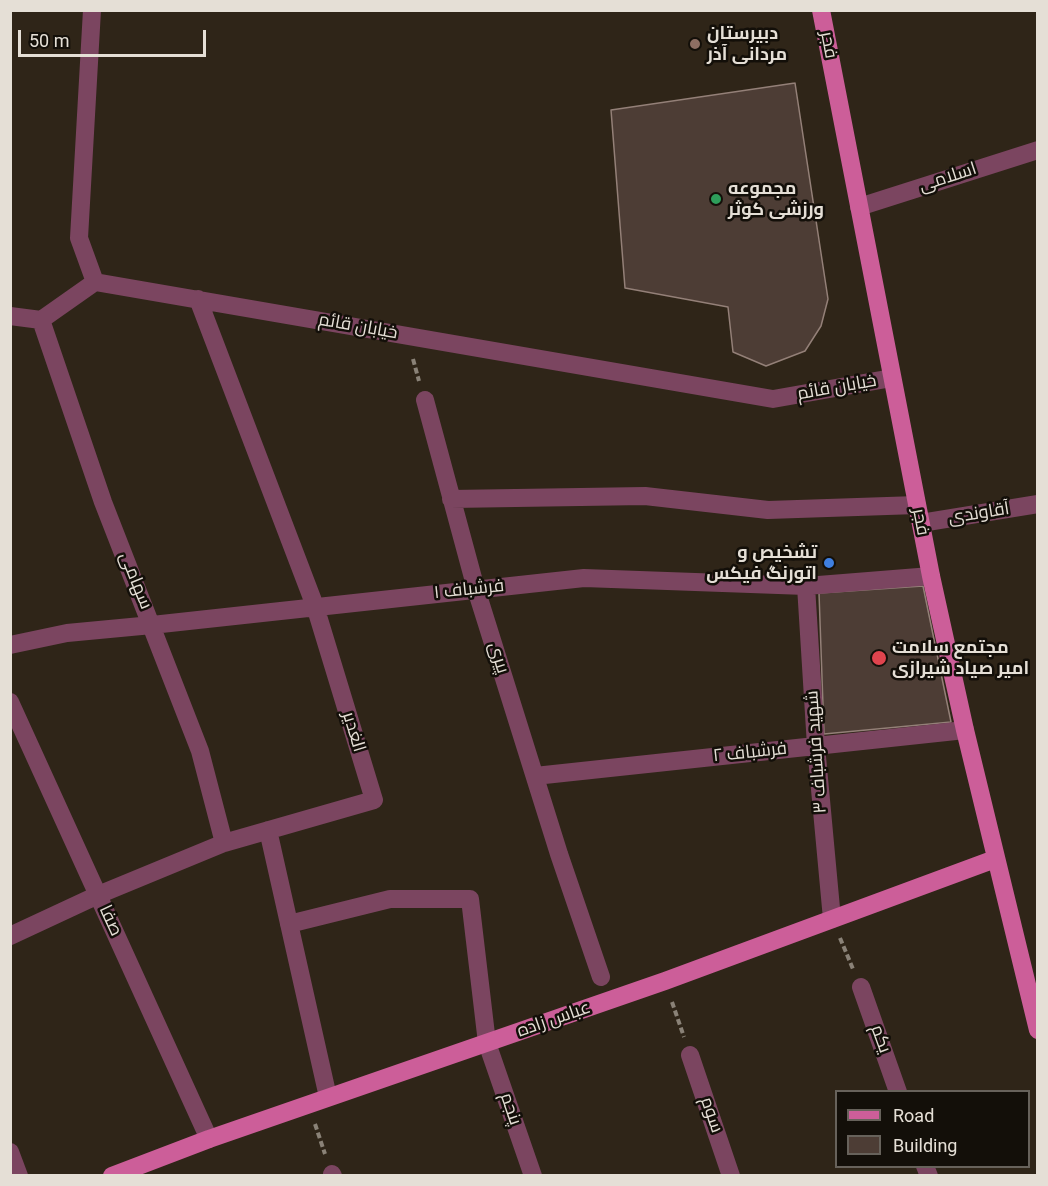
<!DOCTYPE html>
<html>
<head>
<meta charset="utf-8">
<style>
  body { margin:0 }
  #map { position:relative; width:1048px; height:1186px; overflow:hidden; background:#2f2518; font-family:Roboto,sans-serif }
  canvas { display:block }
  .frame { position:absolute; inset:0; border:12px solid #e5dfd6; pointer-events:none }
  .legend { position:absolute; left:835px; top:1090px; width:195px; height:78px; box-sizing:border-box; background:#130f09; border:2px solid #67625b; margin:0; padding:8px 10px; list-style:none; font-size:18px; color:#e5dfd6 }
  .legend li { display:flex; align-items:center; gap:12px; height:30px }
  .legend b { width:30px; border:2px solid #67625b }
  .scale { position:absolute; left:18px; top:30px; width:188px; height:27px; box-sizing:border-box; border:3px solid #e5dfd6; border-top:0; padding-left:8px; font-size:18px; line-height:21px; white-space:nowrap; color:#e5dfd6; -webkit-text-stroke:4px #130f09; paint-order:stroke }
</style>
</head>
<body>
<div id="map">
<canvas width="1048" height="1186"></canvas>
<div class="frame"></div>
<ul class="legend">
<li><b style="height:8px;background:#cc5e99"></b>Road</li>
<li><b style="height:16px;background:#4d3d35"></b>Building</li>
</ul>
<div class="scale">50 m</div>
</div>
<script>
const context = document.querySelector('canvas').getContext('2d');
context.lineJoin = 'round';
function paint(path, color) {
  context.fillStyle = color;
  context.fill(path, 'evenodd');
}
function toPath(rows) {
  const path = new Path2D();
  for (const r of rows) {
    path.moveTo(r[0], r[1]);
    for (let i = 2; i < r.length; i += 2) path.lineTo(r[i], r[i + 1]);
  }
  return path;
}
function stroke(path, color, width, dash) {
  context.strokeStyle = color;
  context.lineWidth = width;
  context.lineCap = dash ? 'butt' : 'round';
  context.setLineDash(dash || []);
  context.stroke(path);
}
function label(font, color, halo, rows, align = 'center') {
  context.font = font + ' Roboto,Cairo,sans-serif';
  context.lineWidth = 5;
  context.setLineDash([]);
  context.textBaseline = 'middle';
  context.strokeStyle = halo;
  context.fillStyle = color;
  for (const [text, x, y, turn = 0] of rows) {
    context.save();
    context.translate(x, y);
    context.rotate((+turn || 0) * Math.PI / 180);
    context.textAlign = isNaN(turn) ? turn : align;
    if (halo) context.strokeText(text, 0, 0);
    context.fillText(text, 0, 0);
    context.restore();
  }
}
const building = toPath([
  [795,83,828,299,821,326,805,351,766,366,733,352,728,307,625,288,611,110,795,83],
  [923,586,951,722,824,734,819,593,923,586]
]);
const path = toPath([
  [413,359,419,381],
  [840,938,853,969],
  [672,1002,684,1037],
  [315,1124,325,1154]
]);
const minor = toPath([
  [92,10,79,238,95,282,773,399,892,378],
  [859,207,1038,150],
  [10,316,41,320,95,282],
  [41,320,103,502,200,751,224,843],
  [425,400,476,589,559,854,601,977],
  [451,499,645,496,768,510,917,505],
  [921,523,1038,504],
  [806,586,816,746,832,919],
  [10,645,67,633,152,625,584,578,806,586,931,576],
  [10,702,209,1139],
  [535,776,965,730],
  [268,830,328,1097],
  [289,924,390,899,470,899,487,1043,533,1176],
  [10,936,98,895,224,843,374,800,315,606,198,299],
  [861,987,898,1092],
  [690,1055,731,1176],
  [10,1152,19,1176],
  [925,1166,929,1176],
  [332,1174,333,1176]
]);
const major = toPath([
  [821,10,931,576,965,730,1038,1030],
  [112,1176,209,1139,665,981,995,859]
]);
const markers = [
  [695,44,6,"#8d6e63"],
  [716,199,6,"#2e9e5b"],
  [829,563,6,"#3f7fe0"],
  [879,658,8,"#e0444e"]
];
const poiNames = [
  ["دبیرستان",707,34],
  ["مردانی آذر",707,55],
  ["مجموعه",728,189],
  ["ورزشی کوثر",728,210],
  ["تشخیص و",817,553,"right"],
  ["اتورنگ فیکس",817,574,"right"],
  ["مجتمع سلامت",892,648],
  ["امیر صیاد شیرازی",892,669]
];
const streetNames = [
  ["فجر",828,45,79],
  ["اسلامی",948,178,-18],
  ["خیابان قائم",358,327,10],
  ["خیابان قائم",837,388,-10],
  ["آقاوندی",979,514,-9],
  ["فجر",920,522,79],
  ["سهامی",135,581,68],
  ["فرشباف ۱",469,590,-6],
  ["پیری",498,658,73],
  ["الغدیر",353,732,73],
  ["شهید فرشباف ۳",817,752,-94],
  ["فرشباف ۲",750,753,-6],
  ["صفا",110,921,65],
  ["عباس زاده",554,1020,-19],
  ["یکم",880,1039,70],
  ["پنجم",510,1109,71],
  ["سوم",711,1115,71]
];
paint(building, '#4d3d35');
stroke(building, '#948078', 1.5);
stroke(path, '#8a8277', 4, [6, 3]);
stroke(minor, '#7b4560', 18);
stroke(major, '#cc5e99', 18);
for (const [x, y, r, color] of markers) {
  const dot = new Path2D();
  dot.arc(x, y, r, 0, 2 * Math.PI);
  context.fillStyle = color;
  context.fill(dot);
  stroke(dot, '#130f09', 2);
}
label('bold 18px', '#e5dfd6', '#130f09', poiNames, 'left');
label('18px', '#e5dfd6', '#130f09', streetNames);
</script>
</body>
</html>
